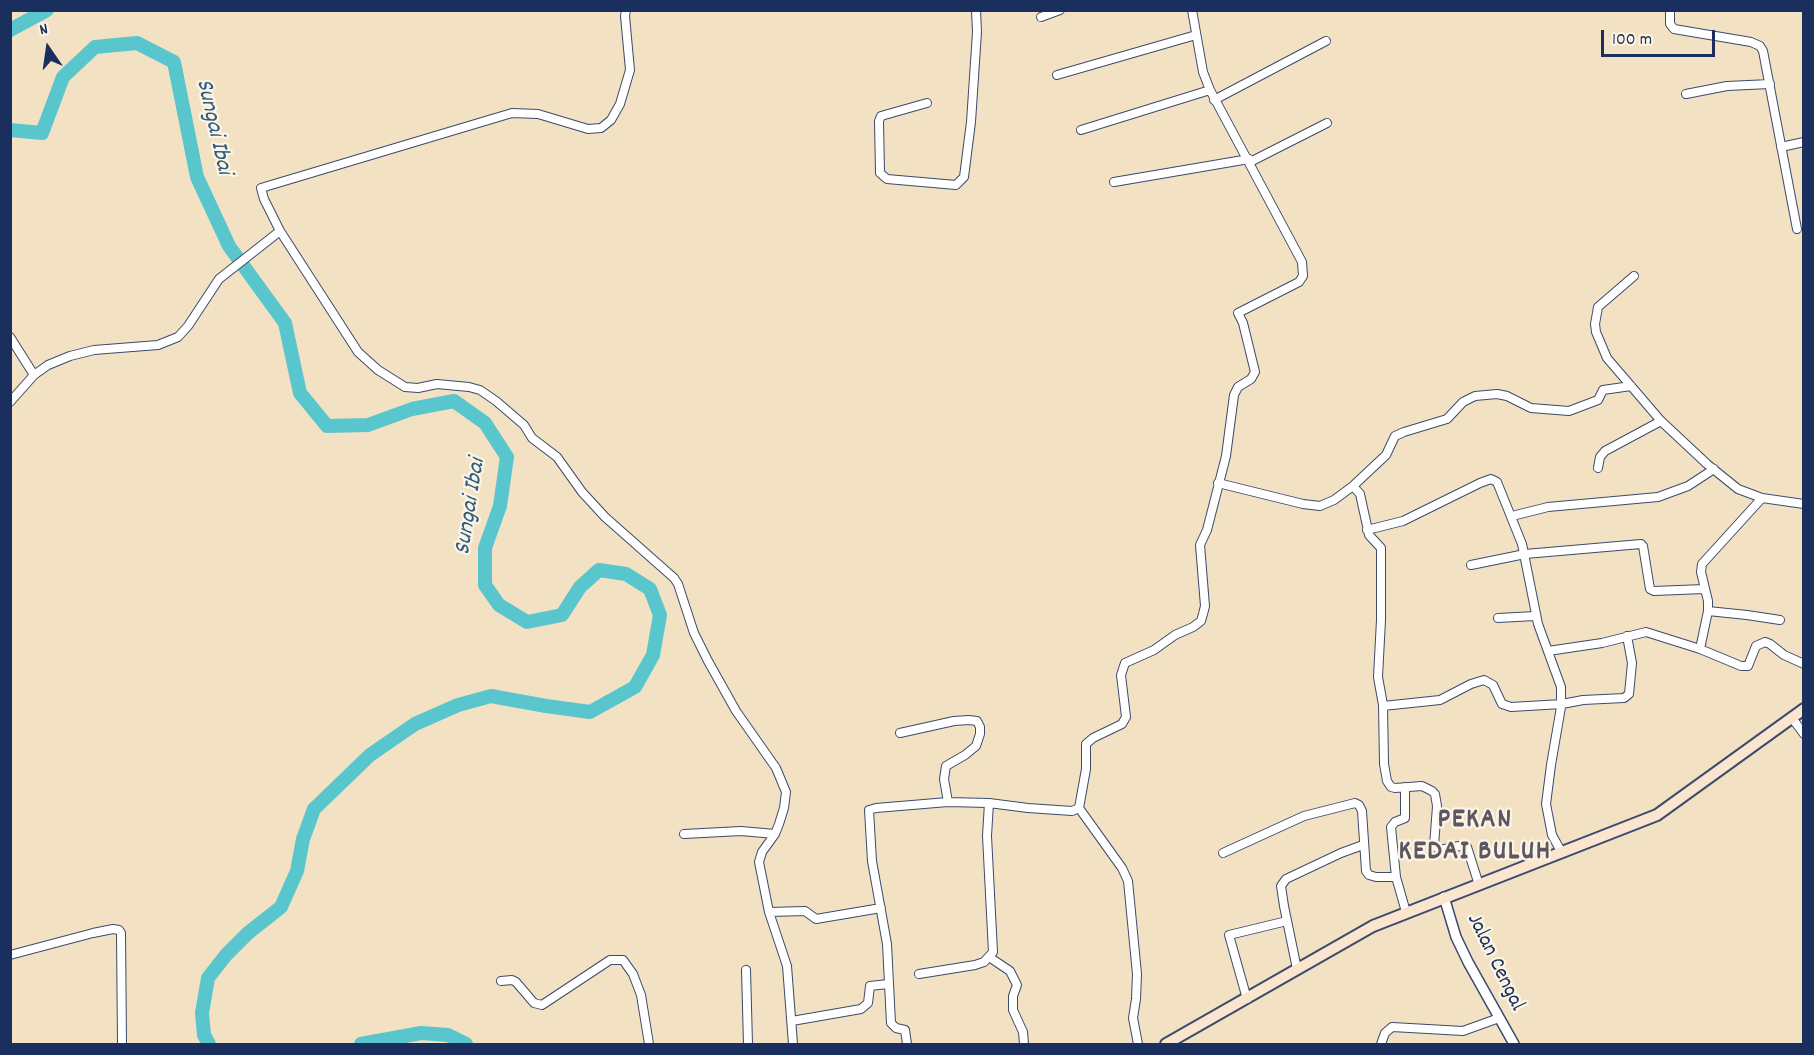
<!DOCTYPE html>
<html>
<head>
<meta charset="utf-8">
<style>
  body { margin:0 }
  #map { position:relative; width:1814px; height:1055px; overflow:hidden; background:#f3e1c3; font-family:Dekko,sans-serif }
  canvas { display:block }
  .frame { position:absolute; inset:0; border:12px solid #1b2f5e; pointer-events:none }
  .north { position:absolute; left:18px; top:18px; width:60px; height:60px; -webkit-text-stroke:4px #fcf5e5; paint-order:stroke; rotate:347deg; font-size:16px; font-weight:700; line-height:24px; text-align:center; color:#1b2f5e }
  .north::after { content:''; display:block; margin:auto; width:21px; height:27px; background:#1b2f5e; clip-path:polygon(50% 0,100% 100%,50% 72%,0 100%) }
  .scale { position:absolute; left:1601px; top:30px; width:114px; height:27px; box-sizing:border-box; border:3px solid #1b2f5e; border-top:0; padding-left:8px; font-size:18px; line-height:21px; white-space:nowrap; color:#1b2f5e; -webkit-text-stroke:4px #fcf5e5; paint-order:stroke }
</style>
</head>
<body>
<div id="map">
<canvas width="1814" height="1055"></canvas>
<div class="frame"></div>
<div class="north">N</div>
<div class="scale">100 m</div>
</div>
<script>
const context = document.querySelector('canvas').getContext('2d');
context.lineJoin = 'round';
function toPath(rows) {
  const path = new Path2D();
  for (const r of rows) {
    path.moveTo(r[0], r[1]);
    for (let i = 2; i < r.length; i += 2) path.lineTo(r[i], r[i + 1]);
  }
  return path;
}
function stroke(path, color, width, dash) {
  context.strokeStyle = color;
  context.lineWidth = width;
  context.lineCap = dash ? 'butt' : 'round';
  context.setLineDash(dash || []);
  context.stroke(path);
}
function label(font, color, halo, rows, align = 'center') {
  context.font = font + ' Dekko,sans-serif';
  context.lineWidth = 4.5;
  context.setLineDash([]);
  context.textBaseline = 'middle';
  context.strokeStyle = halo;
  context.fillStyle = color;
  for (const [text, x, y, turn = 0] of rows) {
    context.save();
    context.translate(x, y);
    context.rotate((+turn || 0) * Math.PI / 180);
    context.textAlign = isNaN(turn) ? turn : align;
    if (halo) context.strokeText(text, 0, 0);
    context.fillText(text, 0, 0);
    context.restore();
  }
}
const river = toPath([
  [10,30,47,10],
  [10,130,42,133,63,77,95,47,137,43,174,62,197,177,229,246,285,323,300,393,327,426,368,425,412,409,454,401,485,423,507,457,500,506,485,548,485,585,499,605,527,622,562,615,580,587,599,570,626,574,650,589,660,615,653,655,635,687,590,712,546,706,491,696,458,705,415,724,370,755,314,809,303,839,297,871,281,907,248,933,226,955,208,978,202,1013,204,1035,209,1044],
  [361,1044,421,1033,448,1035,466,1044]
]);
const minor = toPath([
  [626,10,625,16,630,70,620,104,611,120,601,128,588,129,538,114,512,113,261,188,264,199,280,231,358,352,378,370,405,387,418,388,437,384,469,387,480,390,496,401,524,425,532,438,557,457,582,492,605,517,674,578,678,584,694,633,708,661,736,711,776,768,786,792,784,808,779,824,775,834,762,852,759,862,769,912,787,966,793,1044],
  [1670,10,1670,24,1674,29,1751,42,1760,46,1763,51,1797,229],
  [1041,17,1060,10],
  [1057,75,1196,35],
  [1686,94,1727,86,1770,84],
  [1214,100,1326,41],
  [927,103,881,116,879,121,880,173,887,179,956,185,964,177,971,122,977,32,976,10],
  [1081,130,1210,90],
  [1781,147,1804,142],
  [1250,162,1327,123],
  [1114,182,1249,159],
  [1634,276,1598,307,1595,324,1596,332,1607,358,1661,421,1707,464,1738,489,1762,498,1804,504],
  [10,337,34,375],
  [10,402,34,375,48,365,70,356,94,350,158,345,178,337,188,326,219,279,280,231],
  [1598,468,1600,457,1605,451,1661,421],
  [1218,483,1303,504,1320,506,1334,500,1353,486,1386,455,1395,436,1404,432,1447,419,1463,402,1475,396,1497,394,1507,396,1531,408,1569,411,1598,400,1603,390,1631,386],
  [1353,486,1360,494,1369,535,1381,548,1381,620,1378,677,1383,705,1384,764,1387,781,1391,787,1395,788,1422,786,1432,791,1435,794,1437,806,1434,846,1440,850,1459,846,1467,847,1479,885],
  [1512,516,1548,507,1658,497,1688,486,1714,469],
  [1367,530,1403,521,1480,483,1491,479,1497,482,1522,544,1538,624,1561,687,1561,707,1551,765,1546,804,1552,835,1562,853],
  [1471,565,1525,554,1641,544,1643,546,1650,589,1654,591,1704,589],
  [1708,611,1747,615,1780,620],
  [1498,618,1535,616],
  [1700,649,1708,611,1708,601,1701,572,1702,564,1762,498],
  [1548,651,1602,643,1646,632,1700,649,1741,666,1748,666,1756,646,1765,642,1770,644,1784,655,1804,664],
  [1383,706,1440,700,1471,684,1484,680,1493,685,1502,704,1511,707,1562,704,1583,700,1624,698,1629,694,1632,663,1627,636],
  [1792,718,1804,734],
  [900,733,954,721,969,720,977,721,980,727,980,734,976,746,965,755,946,766,944,779,948,802],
  [1405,787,1405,818,1395,822,1391,827,1396,877,1406,912],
  [1079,808,1122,868,1128,881,1137,974,1136,999,1133,1018,1138,1044],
  [684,834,741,831,775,834],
  [1223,853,1304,816,1355,803,1359,805,1362,811,1366,871,1369,875,1376,877,1396,877],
  [769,912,805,911,816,919,881,908],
  [10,955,93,933,113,929,119,930,121,933,122,1044],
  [989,957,1010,971,1017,985,1013,996,1013,1010,1023,1032,1024,1044],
  [1297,969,1284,906,1281,886,1286,879,1341,853,1363,845],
  [746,970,748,1044],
  [919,974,975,965,984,962,993,952,987,836,989,803],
  [501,981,512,980,516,982,534,1003,542,1005,610,960,623,960,633,974,641,995,649,1044],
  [1247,999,1229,935,1287,921],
  [792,1021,861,1009,868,1003,870,986,888,984],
  [907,1044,905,1030,896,1028,891,1023,887,944,872,861,869,810,876,808,948,802,989,803,1028,808,1072,811,1079,808,1086,769,1086,744,1093,738,1122,724,1126,717,1121,675,1125,663,1154,650,1175,635,1193,627,1201,621,1203,614,1205,606,1200,545,1207,530,1226,456,1234,395,1238,387,1251,379,1255,372,1243,323,1238,313,1299,282,1303,276,1302,262,1210,90,1203,72,1192,10],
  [1381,1044,1385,1033,1392,1027,1463,1031,1499,1018]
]);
const tertiary = toPath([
  [1444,897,1456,937,1468,962,1514,1044]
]);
const secondary = toPath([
  [1166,1044,1373,926,1657,815,1804,709]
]);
const streetNames = [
  ["Jalan Cengal",1494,963,64]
];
const waterNames = [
  ["Sungai Ibai",212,127,77],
  ["Sungai Ibai",472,507,-81]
];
const districtNames = [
  ["PEKAN",1475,822],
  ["KEDAI BULUH",1475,854]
];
stroke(river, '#59c6cd', 14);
stroke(minor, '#3b4a6d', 10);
stroke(tertiary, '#3b4a6d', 12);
stroke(secondary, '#3b4a6d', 14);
stroke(minor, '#fff', 8);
stroke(tertiary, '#fff', 9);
stroke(secondary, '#fce5cf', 10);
label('22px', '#1b2f5e', '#fcf5e5', streetNames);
label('italic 24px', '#2e5c7f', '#fcf5e5', waterNames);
context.letterSpacing = '1.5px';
label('bold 28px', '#5d5763', '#fcf5e5', districtNames);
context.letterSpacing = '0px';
</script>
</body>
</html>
